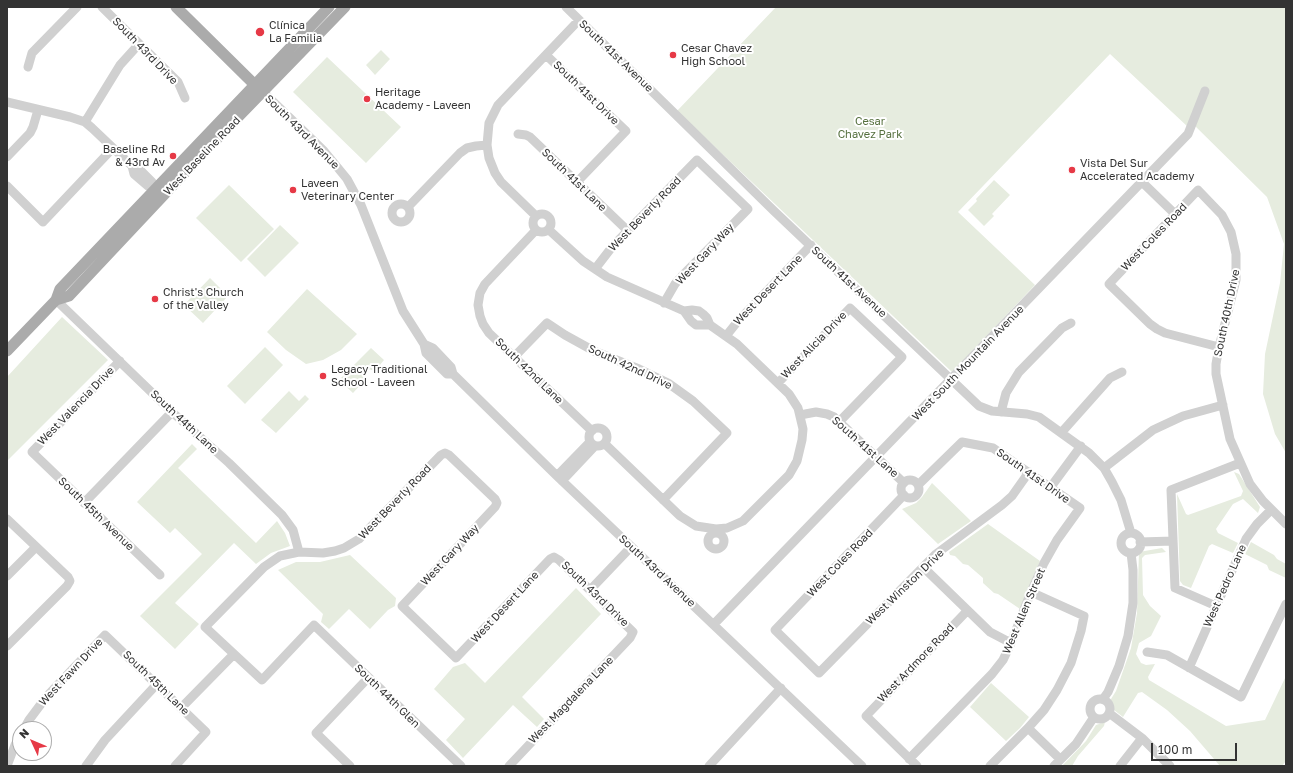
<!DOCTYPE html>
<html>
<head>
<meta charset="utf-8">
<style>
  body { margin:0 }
  #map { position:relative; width:1293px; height:773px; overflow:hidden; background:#fff; font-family:"Golos Text",sans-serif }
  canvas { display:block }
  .frame { position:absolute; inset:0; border:8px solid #333; pointer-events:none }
  .north { position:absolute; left:12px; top:721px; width:40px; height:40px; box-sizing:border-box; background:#fff; border:1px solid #adadad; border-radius:50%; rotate:314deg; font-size:11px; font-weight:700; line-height:16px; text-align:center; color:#333 }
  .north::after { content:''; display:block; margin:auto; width:14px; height:18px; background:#e63946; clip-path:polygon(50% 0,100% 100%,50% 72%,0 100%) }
  .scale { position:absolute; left:1151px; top:743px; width:86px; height:18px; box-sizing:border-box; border:2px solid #333; border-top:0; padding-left:5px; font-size:12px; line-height:14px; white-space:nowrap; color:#333; -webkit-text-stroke:3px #fff; paint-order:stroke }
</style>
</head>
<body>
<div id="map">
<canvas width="1293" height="773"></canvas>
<div class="frame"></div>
<div class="north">N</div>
<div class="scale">100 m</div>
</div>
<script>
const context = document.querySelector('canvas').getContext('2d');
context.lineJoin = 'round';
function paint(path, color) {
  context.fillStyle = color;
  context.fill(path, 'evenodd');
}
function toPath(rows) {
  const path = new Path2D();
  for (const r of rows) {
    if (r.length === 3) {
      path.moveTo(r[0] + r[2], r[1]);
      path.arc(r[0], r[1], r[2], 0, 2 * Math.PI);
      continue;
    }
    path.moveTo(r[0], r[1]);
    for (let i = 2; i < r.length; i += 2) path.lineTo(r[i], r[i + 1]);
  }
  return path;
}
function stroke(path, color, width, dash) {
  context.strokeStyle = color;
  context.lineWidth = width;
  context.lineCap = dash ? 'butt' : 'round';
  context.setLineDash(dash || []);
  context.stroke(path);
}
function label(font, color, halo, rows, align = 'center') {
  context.font = font + ' "Golos Text",sans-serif';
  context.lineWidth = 4;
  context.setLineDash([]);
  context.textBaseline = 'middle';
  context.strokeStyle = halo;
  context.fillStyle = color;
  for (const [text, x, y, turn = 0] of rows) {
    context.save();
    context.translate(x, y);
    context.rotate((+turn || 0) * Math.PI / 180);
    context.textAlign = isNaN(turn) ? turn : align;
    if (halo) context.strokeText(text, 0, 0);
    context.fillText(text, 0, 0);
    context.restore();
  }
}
const green = toPath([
  [776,7,1286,7,1286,453,1275,434,1263,394,1265,354,1280,283,1284,244,1267,197,1193,124,1188,127,1110,54,958,212,1035,285,952,372,677,111],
  [381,50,390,59,375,75,366,65],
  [327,57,401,127,366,163,293,92],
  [994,180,1010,195,992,214,994,216,984,226,968,210,977,201,976,199],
  [229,185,274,229,241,262,196,218],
  [280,225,299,243,265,277,247,259],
  [210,278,228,296,203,323,184,305],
  [307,289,357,334,341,350,323,360,306,364,286,350,267,332],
  [62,317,108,360,7,461,7,377],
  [265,347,283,365,245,404,227,386],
  [371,348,384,360,375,371,368,369,365,380,353,393,339,380],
  [289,391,299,401,305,395,309,399,276,433,261,420],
  [192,444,197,449,178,468,256,543,277,521,285,533,290,546,271,553,256,564,234,543,175,603,199,624,175,649,140,616,202,554,175,528,170,533,137,502],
  [1234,472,1239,474,1260,507,1258,513,1243,499,1233,504,1216,529,1218,533,1238,543,1233,553,1212,544,1209,546,1191,588,1183,585,1180,581,1177,494,1186,514,1188,515,1241,496,1243,491],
  [932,483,971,521,938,544,902,509,916,503,922,497],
  [988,524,1040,561,1020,609,998,594,994,593,983,583,983,578,968,565,963,564,955,556,950,555,949,552],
  [1251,542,1274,555,1277,559,1286,564,1286,578,1269,570,1267,565,1245,554],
  [1162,548,1166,552,1145,555,1142,558,1143,595,1150,606,1161,616,1151,636,1139,643,1136,654,1141,663,1146,665,1155,664,1148,677,1149,680,1226,726,1265,720,1286,676,1286,761,1282,766,1220,766,1190,731,1167,710,1142,692,1138,693,1123,717,1114,710,1111,704,1111,699,1116,691,1131,648,1137,613,1139,552],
  [350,555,396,598,395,606,388,610,370,629,349,609,329,629,321,622,323,614,278,570,296,562,320,562],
  [576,588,601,614,522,697,544,719,537,727,513,705,463,758,446,740,465,719,434,689,453,667,465,663,485,683],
  [991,683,1029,717,1020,728,1006,741,970,707],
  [1105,722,1104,726,1078,756,1072,766,1062,766,1086,741,1096,725]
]);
const minor = toPath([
  [102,7,178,82,185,98],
  [566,7,774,211,979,406,992,411,1027,414,1039,417,1089,453,1104,468,1112,482,1121,500,1131,533],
  [546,55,626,131,577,182],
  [28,67,32,53,77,7],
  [259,88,324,151,347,179,361,205,403,311,424,344,426,353,447,374,453,374],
  [7,102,70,117,85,122,92,128,132,166,134,174,148,186,156,189],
  [85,122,120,65,139,44],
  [518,134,526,135,530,137,628,231],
  [487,145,489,158,495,173,501,182,536,216],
  [7,157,30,133,33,127,38,110],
  [132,166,138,168,152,182,156,189],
  [1142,182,1175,214],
  [7,186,43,222,113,148],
  [401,213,9],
  [408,207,460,153,467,148,476,146,487,145,489,123,498,105,579,20],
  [542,223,9],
  [536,230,485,284,480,293,478,305,480,316,483,324,489,333,592,431],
  [549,230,583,261,607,277,684,311,692,310,699,311,703,314,707,318,710,325,737,344,789,394,798,408,803,429,802,440,797,461,789,475,743,521,727,528,716,529,696,526,680,516,605,444],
  [595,269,612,247,697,160,748,209,682,276,675,284,664,303],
  [56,300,172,412,229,463,282,515,293,530,299,552],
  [684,311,691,321,696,325,710,325],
  [726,336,738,321,811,245],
  [424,344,433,348,451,367,453,374,557,476,862,766],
  [1219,347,1165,333,1157,329,1150,324,1109,284,1198,190,1222,215,1231,232,1236,254,1236,280,1219,347,1216,364,1216,374,1230,439,1250,484,1263,501,1286,524],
  [514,357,547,323,565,335,594,351,639,369,668,383,693,401,727,433,663,500],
  [120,361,32,452,160,575],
  [778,383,850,308,902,357,839,422],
  [1001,412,1006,393,1019,372,1062,328,1071,323],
  [800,415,816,412,827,414,834,417,904,483],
  [598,437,9],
  [1061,433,1110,378,1122,372],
  [1104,468,1153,430,1183,416,1223,405],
  [557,476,590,442],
  [910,489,9],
  [562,481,595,446],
  [1050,488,1081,446],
  [904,495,775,630,819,673,936,554,1002,505,1012,496,1029,472],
  [84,503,172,412],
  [7,519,68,577,70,581,67,586,7,646],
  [716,541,8],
  [1131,543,10],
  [1140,542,1173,541],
  [923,567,990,632,1011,643],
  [7,576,36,547],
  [590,590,631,547],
  [1216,606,1175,588,1171,490,1240,463],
  [714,624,1188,134,1205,91],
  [1147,652,1167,655,1241,697,1286,604],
  [1189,668,1246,539,1257,524,1271,510],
  [1103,699,1108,692,1119,666,1128,636,1133,603,1133,570,1131,553],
  [1100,709,10],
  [181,708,234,654],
  [1109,713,1142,738,1170,766],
  [1028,728,1060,759],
  [24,729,29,720,47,696,105,635,206,732,175,766],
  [909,759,992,674,1003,660,1011,643,1031,592,1044,563,1057,540,1080,508,993,448,962,442,918,485],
  [7,766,15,745,20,736],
  [86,766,105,740,157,684],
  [350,766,316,733,368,678],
  [461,766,314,625,262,680,205,627,264,567,280,556,299,552,323,553,335,551,344,548,359,539,441,455,445,453,449,455,495,499,497,503,495,507,402,606,456,658,550,559,554,557,559,560,633,632,630,638,509,766],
  [709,766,781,688],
  [917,766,866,716,967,611],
  [990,766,1028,728,1044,710,1057,690,1071,663,1081,631,1084,616,1031,592],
  [1054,766,1076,744,1094,717],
  [1120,766,1142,738]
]);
const major = toPath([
  [176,7,258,88],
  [56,300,69,296,209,147,345,7],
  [7,351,56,300,60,289,329,7]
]);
const markers = [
  [260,32,5,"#e63946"],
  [673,55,4,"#e63946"],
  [367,99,4,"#e63946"],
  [173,156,4,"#e63946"],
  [1072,170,4,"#e63946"],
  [293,190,4,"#e63946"],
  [155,299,4,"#e63946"],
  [323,376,4,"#e63946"]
];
const poiNames = [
  ["Clínica",269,26],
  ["La Familia",269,39],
  ["Cesar Chavez",681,49],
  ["High School",681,62],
  ["Heritage",375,93],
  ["Academy - Laveen",375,106],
  ["Baseline Rd",165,150,"right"],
  ["& 43rd Av",165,163,"right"],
  ["Vista Del Sur",1080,164],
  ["Accelerated Academy",1080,177],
  ["Laveen",301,184],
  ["Veterinary Center",301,197],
  ["Christ's Church",163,293],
  ["of the Valley",163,306],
  ["Legacy Traditional",331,370],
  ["School - Laveen",331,383]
];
const streetNames = [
  ["South 43rd Drive",145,51,46],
  ["South 41st Avenue",616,56,44],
  ["South 41st Drive",586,93,44],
  ["South 43rd Avenue",302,132,45],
  ["West Baseline Road",202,156,-46],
  ["South 41st Lane",574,180,44],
  ["West Beverly Road",645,214,-46],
  ["West Coles Road",1154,237,-46],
  ["West Gary Way",705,254,-47],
  ["South 41st Avenue",849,282,43],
  ["West Desert Lane",768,290,-46],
  ["South 40th Drive",1227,313,-78],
  ["West Alicia Drive",814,345,-46],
  ["West South Mountain Avenue",968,363,-46],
  ["South 42nd Drive",630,367,25],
  ["South 42nd Lane",529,371,44],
  ["West Valencia Drive",76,406,-46],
  ["South 44th Lane",184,422,43],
  ["South 41st Lane",865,447,42],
  ["South 41st Drive",1033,476,35],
  ["West Beverly Road",395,502,-46],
  ["South 45th Avenue",96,514,44],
  ["West Gary Way",450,555,-47],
  ["West Coles Road",840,563,-46],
  ["South 43rd Avenue",657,571,43],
  ["West Pedro Lane",1225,586,-66],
  ["West Winston Drive",905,587,-44],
  ["South 43rd Drive",595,594,44],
  ["West Desert Lane",505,607,-47],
  ["West Allen Street",1024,611,-67],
  ["West Ardmore Road",916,663,-46],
  ["West Fawn Drive",71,672,-47],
  ["South 45th Lane",156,683,44],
  ["South 44th Glen",387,696,44],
  ["West Magdalena Lane",571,700,-46]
];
const parkNames = [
  ["Cesar",870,122],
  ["Chavez Park",870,135]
];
paint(green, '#e6ecdf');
stroke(minor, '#d0d0d0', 9);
stroke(major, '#ababab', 11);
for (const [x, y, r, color] of markers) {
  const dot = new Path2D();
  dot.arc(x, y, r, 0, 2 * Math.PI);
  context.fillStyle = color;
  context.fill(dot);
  stroke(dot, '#fff', 1.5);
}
label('11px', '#333', '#fff', poiNames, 'left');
label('11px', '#333', '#fff', streetNames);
label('11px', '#56703f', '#fff', parkNames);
</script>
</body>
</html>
